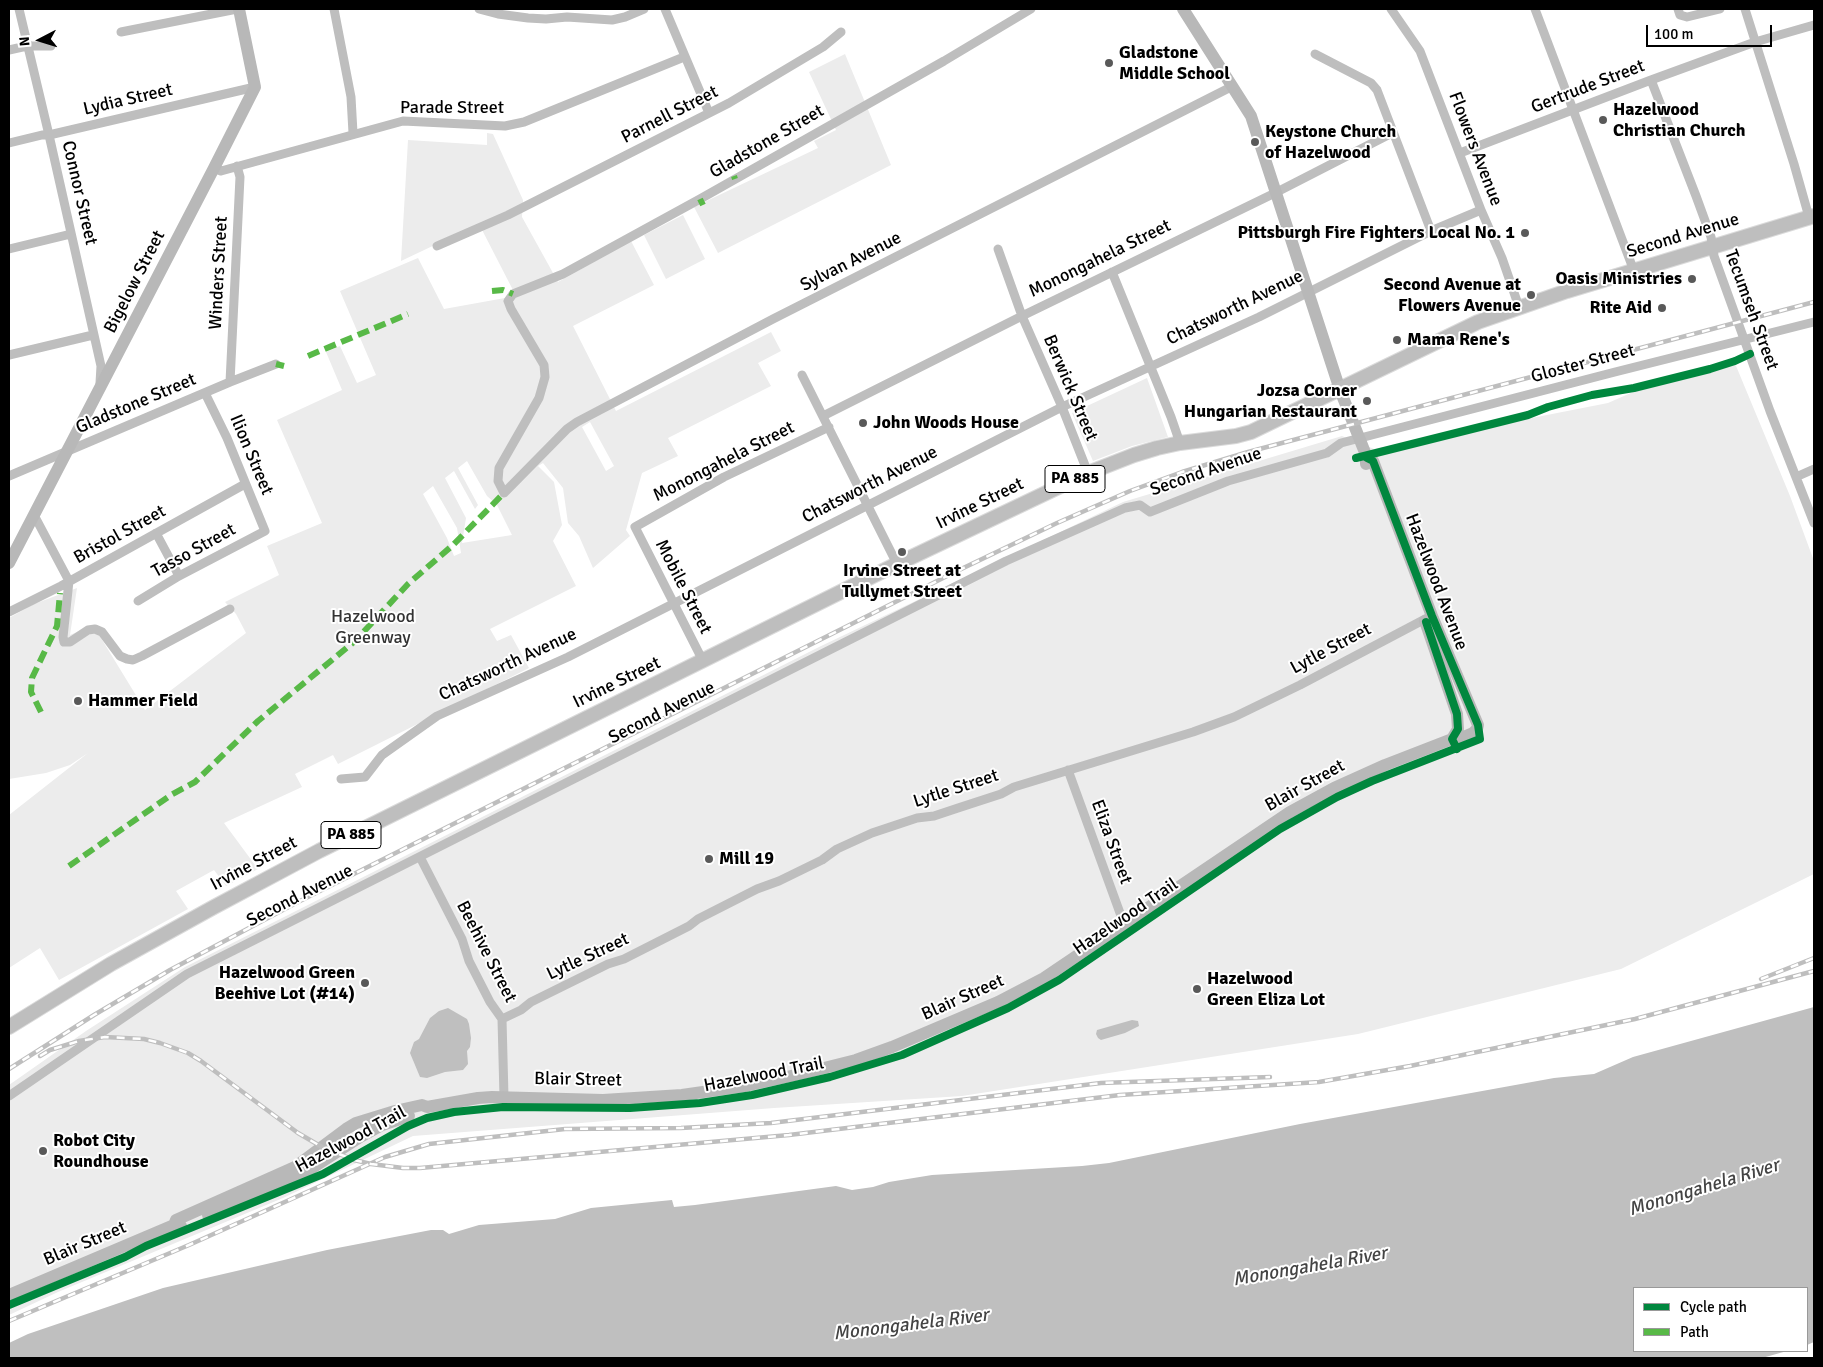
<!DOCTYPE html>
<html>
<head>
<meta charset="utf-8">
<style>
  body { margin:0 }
  #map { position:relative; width:1823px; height:1367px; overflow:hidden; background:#fff; font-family:Signika,sans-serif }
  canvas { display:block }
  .frame { position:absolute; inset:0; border:10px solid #000; pointer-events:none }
  .legend { position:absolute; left:1633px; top:1287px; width:175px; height:65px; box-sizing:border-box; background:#fff; border:1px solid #999; margin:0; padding:6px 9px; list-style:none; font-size:15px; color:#000 }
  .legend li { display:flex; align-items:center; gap:10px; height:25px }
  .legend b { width:25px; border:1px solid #999 }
  .north { position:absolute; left:15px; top:15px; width:50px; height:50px; -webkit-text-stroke:4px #fff; paint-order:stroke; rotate:265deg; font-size:14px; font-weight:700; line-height:20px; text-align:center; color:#000 }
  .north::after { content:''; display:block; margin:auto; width:18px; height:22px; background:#000; clip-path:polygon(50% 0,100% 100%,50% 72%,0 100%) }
  .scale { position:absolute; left:1646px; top:25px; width:126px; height:22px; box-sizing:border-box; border:2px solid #000; border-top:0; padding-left:6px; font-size:15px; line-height:18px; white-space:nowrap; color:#000; -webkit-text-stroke:4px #fff; paint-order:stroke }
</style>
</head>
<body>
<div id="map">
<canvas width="1823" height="1367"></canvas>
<div class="frame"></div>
<ul class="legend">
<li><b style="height:6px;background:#00873e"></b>Cycle path</li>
<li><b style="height:6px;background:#58b947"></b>Path</li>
</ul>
<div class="north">N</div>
<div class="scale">100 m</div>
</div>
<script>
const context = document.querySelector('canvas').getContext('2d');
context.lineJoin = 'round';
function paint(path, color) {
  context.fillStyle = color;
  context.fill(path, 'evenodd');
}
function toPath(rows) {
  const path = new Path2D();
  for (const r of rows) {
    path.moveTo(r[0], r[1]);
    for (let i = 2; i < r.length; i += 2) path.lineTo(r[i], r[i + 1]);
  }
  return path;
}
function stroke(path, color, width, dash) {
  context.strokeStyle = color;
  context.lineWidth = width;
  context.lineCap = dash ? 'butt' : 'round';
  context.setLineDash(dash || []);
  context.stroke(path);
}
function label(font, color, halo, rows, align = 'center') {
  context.font = font + ' Signika,sans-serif';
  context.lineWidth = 4;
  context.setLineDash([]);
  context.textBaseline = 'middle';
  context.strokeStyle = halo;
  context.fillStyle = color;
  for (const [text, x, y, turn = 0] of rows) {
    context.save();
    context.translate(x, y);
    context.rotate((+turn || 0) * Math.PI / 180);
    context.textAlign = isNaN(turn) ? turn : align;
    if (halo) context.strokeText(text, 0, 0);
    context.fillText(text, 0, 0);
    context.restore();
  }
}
const green = toPath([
  [845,54,891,165,718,253,694,207,818,148,814,141,836,130,809,72],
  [487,133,493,134,523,200,522,217,558,282,631,241,654,285,573,326,616,411,771,332,781,351,758,363,771,386,668,438,678,456,642,473,626,530,630,536,593,568,579,536,568,523,563,488,543,463,538,466,554,482,562,525,553,541,576,586,490,629,497,641,511,635,529,668,338,764,333,755,295,774,302,787,224,823,258,869,226,886,214,870,176,891,188,909,59,980,40,948,9,968,9,815,88,753,70,765,46,773,9,779,9,618,34,604,77,588,70,635,93,625,145,710,246,633,236,614,225,602,279,575,267,546,322,523,277,420,342,390,326,352,340,346,357,383,376,375,340,291,418,258,444,309,516,296,479,224,401,261,408,140,487,145],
  [590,422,614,466,606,471,582,427],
  [467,461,487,496,497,505,512,535,462,543,466,518,445,478,454,471,475,509,478,505,458,468],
  [433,486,457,528,461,553,454,556,447,538,423,494],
  [683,215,705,259,666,279,644,235],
  [1734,361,1790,496,1814,561,1814,874,1621,969,1358,1034,962,1096,774,1108,413,1136,283,1198,58,1292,9,1315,9,1085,86,1031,185,967,819,647,1123,502,1342,436,1374,449,1608,403,1658,381],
  [1147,378,1168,437,1132,446,1093,461,1072,413]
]);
const water = toPath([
  [1814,1007,1814,1342,1807,1345,1807,1288,1634,1288,1634,1351,1787,1351,1762,1358,9,1358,9,1343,28,1334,163,1288,327,1250,431,1230,443,1230,449,1234,479,1225,555,1219,591,1208,672,1200,674,1207,695,1205,836,1186,852,1190,873,1187,889,1182,932,1175,1082,1166,1109,1163,1300,1124,1554,1078,1594,1074,1633,1057],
  [448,1008,467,1019,469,1024,471,1038,470,1047,467,1051,468,1064,463,1070,445,1072,427,1078,420,1077,410,1053,414,1042,419,1039,430,1018,439,1011],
  [1132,1020,1138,1021,1139,1026,1125,1033,1101,1040,1098,1038,1096,1034,1097,1030]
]);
const street = toPath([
  [19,9,49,135,101,366,100,383],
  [334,9,351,97,353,133],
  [479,9,498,14,528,18,546,19,567,17,612,20,625,17,644,9],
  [665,9,709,113],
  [1031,9,944,61,700,199,563,274,513,294,508,301,511,309,544,365,545,377,539,398,499,468,498,481,504,493,567,429,577,422,773,319,1231,87],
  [1391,9,1420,51,1481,210,1502,258,1519,307],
  [1535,9,1634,271],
  [1678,9,1680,15,1687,17,1720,9],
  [1745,9,1794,164,1809,217],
  [121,32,237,9],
  [9,50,27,46,51,46],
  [1315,54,1371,83,1377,90,1431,231],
  [1651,80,1696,196,1711,237,1714,256,1770,411,1814,523],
  [9,143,42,135,49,135,255,87],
  [1460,153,1651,80,1755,42,1814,25],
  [214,168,221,171,403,121,505,126,524,122,684,57],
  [437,246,508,215,729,103,823,47,841,32],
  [9,249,71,234],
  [998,249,1022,316,1062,407,1088,473],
  [1112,272,1171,417,1180,443],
  [9,355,93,335],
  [802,375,897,564],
  [230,382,240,177,237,166],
  [823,416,1022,316,1275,193,1392,133],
  [9,476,230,382,276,364],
  [1796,477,1814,469],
  [34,515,69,581],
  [156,533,179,576],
  [69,581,63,637,64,642,70,642,88,630,95,629,102,632,120,656,127,659,133,660,142,656,230,609],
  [138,601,179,576,265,531,227,438,205,393],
  [9,612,61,586,245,484],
  [703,661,635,527,724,477,829,427],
  [1068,770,1124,924],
  [341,779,365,777,382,755,437,716,568,657,1062,407,1259,317,1431,231,1481,210],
  [420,857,462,939,469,961,490,1002,502,1019,504,1097],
  [502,1019,521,1010,531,1002,608,964,624,959,689,926,698,919,757,889,779,881,822,860,837,849,872,833,917,818,934,816,958,808,1001,794,1014,787,1193,732,1234,717,1300,685,1429,617],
  [9,1096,187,974,1006,561,1125,508,1140,505,1150,512,1228,481,1327,453,1341,443,1615,372,1814,322]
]);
const secondary = toPath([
  [1183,9,1251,116,1340,390,1366,455,1366,464],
  [9,563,214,168,255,87,239,9],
  [1425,621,1457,714,1458,729,1452,739],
  [208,1215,292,1181,360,1137,382,1125,409,1116],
  [174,1225,176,1220,295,1167,346,1129,356,1123,395,1111,422,1105,427,1107,478,1098,492,1097,603,1100,682,1095,745,1086,800,1074,856,1060,892,1047,998,1002,1044,978,1290,812,1334,788,1385,765,1452,739,1459,739,1473,733,1477,729,1478,725,1432,616,1373,461,1367,458],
  [9,1295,174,1225,181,1226]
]);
const primary = toPath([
  [9,1027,111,964,214,907,319,851,897,564,1088,473,1134,455,1157,448,1180,443,1236,436,1251,432,1478,322,1567,291,1814,216]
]);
const rail = toPath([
  [1761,979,1814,958],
  [40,1056,50,1050,79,1041,105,1037,144,1039,160,1043,188,1053,201,1061,298,1133,322,1147,354,1160,371,1164,403,1168,420,1168,789,1135,1120,1095,1319,1082,1410,1066,1635,1019,1814,971],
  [9,1069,94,1015,170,970,298,902,955,572,1057,523,1130,491,1182,472,1248,452,1814,302],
  [9,1321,189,1245,385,1157,429,1144,565,1129,681,1128,771,1123,1101,1083,1270,1077]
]);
const quiet = toPath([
  [734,176,735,179],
  [700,199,703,205],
  [492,291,503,290,513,294],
  [308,356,408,314],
  [276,364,284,366],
  [41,712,31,692,32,678,57,626,60,593],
  [69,866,171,795,195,782,258,721,355,641,408,584,453,545,504,493]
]);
const cycleway = toPath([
  [1356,458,1528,415,1548,407,1592,395,1634,388,1710,369,1735,361,1750,354],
  [1426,622,1457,714,1458,729,1452,739,1457,749],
  [9,1305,125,1257,146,1246,323,1174,408,1126,427,1118,454,1112,503,1107,630,1108,700,1103,752,1095,830,1077,902,1055,1008,1008,1059,980,1280,829,1337,797,1372,781,1480,739,1478,725,1432,616,1373,461,1367,458]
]);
const markers = [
  [1109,63,5,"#595959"],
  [1603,120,5,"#595959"],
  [1255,142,5,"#595959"],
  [1525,233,5,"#595959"],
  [1692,279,5,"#595959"],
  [1531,295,5,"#595959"],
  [1662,308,5,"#595959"],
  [1397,340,5,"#595959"],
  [1367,401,5,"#595959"],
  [863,423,5,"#595959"],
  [902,552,5,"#595959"],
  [78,701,5,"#595959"],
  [709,859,5,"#595959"],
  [365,983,5,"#595959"],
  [1197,989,5,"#595959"],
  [43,1151,5,"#595959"]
];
const shields = [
  [1075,479,60],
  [351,835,60]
];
const shieldNames = [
  ["PA 885",1075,479],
  ["PA 885",351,835]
];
const poiNames = [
  ["Gladstone",1119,53],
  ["Middle School",1119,74],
  ["Hazelwood",1613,110],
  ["Christian Church",1613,131],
  ["Keystone Church",1265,132],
  ["of Hazelwood",1265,153],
  ["Pittsburgh Fire Fighters Local No. 1",1515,233,"right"],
  ["Oasis Ministries",1682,279,"right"],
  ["Second Avenue at",1521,285,"right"],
  ["Flowers Avenue",1521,306,"right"],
  ["Rite Aid",1652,308,"right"],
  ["Mama Rene's",1407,340],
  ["Jozsa Corner",1357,391,"right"],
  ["Hungarian Restaurant",1357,412,"right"],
  ["John Woods House",873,423],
  ["Irvine Street at",902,571,"center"],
  ["Tullymet Street",902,592,"center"],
  ["Hammer Field",88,701],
  ["Mill 19",719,859],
  ["Hazelwood Green",355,973,"right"],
  ["Beehive Lot (#14)",355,994,"right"],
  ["Hazelwood",1207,979],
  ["Green Eliza Lot",1207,1000],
  ["Robot City",53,1141],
  ["Roundhouse",53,1162]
];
const streetNames = [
  ["Gertrude Street",1588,87,-21],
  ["Lydia Street",128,100,-13],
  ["Parade Street",452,108],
  ["Parnell Street",670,115,-27],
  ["Gladstone Street",767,142,-30],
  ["Flowers Avenue",1475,149,69],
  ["Connor Street",79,193,77],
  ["Second Avenue",1683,236,-17],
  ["Monongahela Street",1100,259,-26],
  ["Sylvan Avenue",851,262,-27],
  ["Winders Street",219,273,-87],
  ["Bigelow Street",135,282,-63],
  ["Chatsworth Avenue",1235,308,-26],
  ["Tecumseh Street",1751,310,70],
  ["Gloster Street",1583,364,-15],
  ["Berwick Street",1070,388,67],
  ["Gladstone Street",136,404,-23],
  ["Ilion Street",251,455,67],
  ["Monongahela Street",724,462,-27],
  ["Second Avenue",1206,472,-19],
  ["Chatsworth Avenue",870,485,-27],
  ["Irvine Street",980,504,-26],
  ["Bristol Street",120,535,-29],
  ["Tasso Street",194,551,-29],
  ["Hazelwood Avenue",1436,582,69],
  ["Mobile Street",683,587,63],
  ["Lytle Street",1331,649,-28],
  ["Chatsworth Avenue",508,665,-25],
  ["Irvine Street",617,683,-26],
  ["Second Avenue",662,713,-27],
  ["Blair Street",1305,786,-29],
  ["Lytle Street",956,789,-18],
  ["Eliza Street",1111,842,70],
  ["Irvine Street",254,864,-28],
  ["Second Avenue",300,896,-27],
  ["Hazelwood Trail",1126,917,-34],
  ["Beehive Street",486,952,63],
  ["Lytle Street",588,957,-25],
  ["Blair Street",963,998,-24],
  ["Hazelwood Trail",764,1075,-11],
  ["Blair Street",578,1080,1],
  ["Hazelwood Trail",351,1140,-28],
  ["Blair Street",85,1244,-23]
];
const parkNames = [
  ["Hazelwood",373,617],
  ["Greenway",373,638]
];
const waterNames = [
  ["Monongahela River",1704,1188,-17],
  ["Monongahela River",1310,1267,-10],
  ["Monongahela River",911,1325,-7]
];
paint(green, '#ececec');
paint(water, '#bfbfbf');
stroke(primary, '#dbdbdb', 16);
stroke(street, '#bebebe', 9);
stroke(secondary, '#b8b8b8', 12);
stroke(primary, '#bebebe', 14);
stroke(rail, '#bebebe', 4.5);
stroke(rail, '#fff', 2.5, [8]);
stroke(quiet, '#58b947', 6, [12, 6]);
stroke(cycleway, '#00873e', 8);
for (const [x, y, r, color] of markers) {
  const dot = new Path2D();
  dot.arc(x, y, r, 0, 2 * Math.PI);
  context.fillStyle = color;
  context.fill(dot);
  stroke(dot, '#fff', 2);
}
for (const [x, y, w] of shields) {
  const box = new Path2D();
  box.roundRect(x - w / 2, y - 13.5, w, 27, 4);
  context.fillStyle = '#fff';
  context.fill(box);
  stroke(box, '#000', 1);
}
label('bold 16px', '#000', null, shieldNames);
label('bold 18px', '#000', '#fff', poiNames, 'left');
label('18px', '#000', '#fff', streetNames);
label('18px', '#333', '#fff', parkNames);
label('italic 19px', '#444', '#fff', waterNames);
</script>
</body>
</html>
